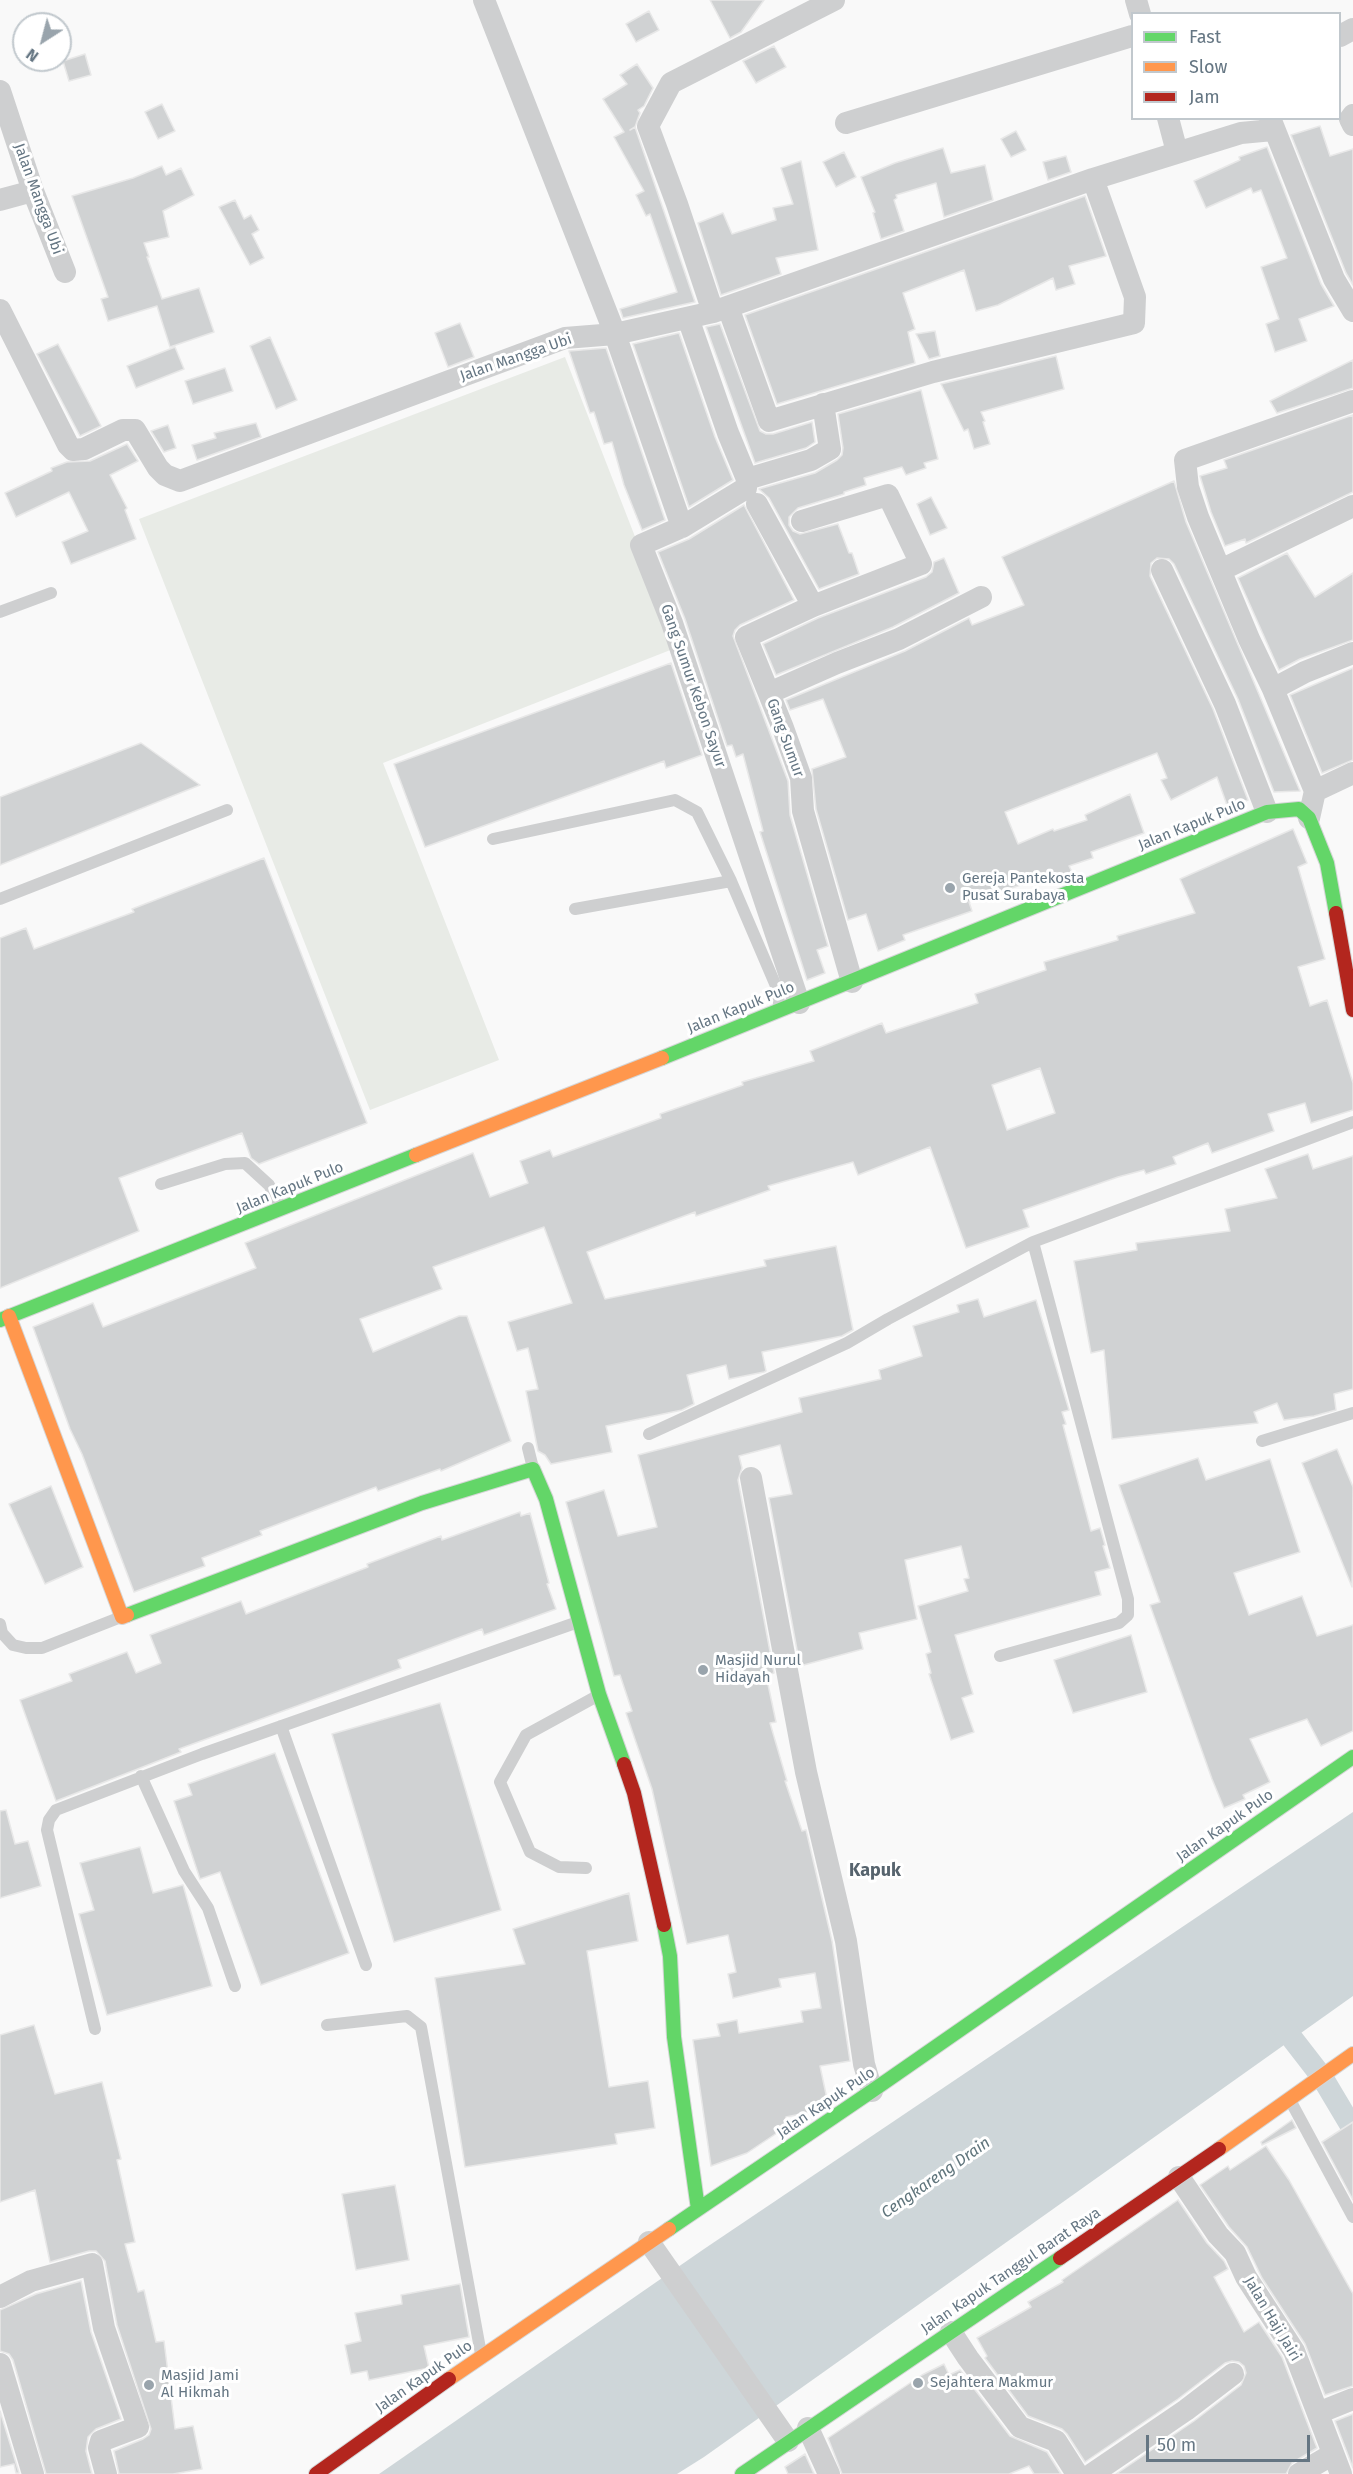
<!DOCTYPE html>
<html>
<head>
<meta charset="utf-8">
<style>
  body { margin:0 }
  #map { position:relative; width:1353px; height:2474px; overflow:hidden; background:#f9f9f9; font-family:"Fira Sans",sans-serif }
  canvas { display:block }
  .legend { position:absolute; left:1131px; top:12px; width:210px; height:108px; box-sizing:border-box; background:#fff; border:2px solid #c1c8cd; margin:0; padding:8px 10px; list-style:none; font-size:18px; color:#657683 }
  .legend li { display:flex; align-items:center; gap:12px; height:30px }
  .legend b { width:30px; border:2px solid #c1c8cd }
  .north { position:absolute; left:12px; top:12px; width:60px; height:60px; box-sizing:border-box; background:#fff; border:2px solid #c1c8cd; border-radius:50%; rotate:216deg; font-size:16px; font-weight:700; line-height:24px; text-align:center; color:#657683 }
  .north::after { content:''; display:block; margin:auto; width:21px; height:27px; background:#99a4ac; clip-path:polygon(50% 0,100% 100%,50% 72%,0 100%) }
  .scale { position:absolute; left:1146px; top:2435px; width:164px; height:27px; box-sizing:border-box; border:3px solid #657683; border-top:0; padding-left:8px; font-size:18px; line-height:21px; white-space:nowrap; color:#657683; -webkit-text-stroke:4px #fff; paint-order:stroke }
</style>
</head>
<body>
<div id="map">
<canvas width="1353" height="2474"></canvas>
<ul class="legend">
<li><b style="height:8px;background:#63d668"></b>Fast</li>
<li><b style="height:8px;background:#ff974d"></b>Slow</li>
<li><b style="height:8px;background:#b3261e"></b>Jam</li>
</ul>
<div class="north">N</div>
<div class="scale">50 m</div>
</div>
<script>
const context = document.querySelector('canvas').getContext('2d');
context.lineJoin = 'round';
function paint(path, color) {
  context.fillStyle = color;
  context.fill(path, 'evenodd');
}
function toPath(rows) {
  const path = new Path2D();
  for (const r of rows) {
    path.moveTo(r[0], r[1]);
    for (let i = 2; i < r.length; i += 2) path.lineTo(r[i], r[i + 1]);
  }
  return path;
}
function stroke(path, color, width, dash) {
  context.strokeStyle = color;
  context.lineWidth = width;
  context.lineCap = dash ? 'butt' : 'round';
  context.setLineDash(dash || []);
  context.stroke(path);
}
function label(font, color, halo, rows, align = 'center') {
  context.font = font + ' "Fira Sans",sans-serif';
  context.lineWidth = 6;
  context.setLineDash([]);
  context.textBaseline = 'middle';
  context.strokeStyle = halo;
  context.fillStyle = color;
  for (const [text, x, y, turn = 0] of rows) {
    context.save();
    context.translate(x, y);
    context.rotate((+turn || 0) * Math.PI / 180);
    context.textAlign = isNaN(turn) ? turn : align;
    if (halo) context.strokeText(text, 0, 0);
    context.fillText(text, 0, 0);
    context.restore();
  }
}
const green = toPath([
  [565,357,678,647,383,763,499,1060,370,1110,139,519]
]);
const water = toPath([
  [1353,1812,1353,1996,704,2457,677,2474,379,2474,704,2249]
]);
const canal = toPath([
  [1274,2015,1322,2077,1353,2129]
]);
const building = toPath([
  [710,0,764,0,741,32,730,38,710,0],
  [649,11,659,30,636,42,626,24,649,11],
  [774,46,786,67,756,83,743,61,774,46],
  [85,54,91,75,69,81,63,61,85,54],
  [637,64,653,88,644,106,638,110,640,113,635,127,630,130,635,127,695,302,623,318,620,309,677,292,650,214,646,216,636,195,644,191,614,137,624,132,603,99,627,84,620,75,637,64],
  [162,104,175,131,158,139,145,112,162,104],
  [1320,126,1330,156,1353,149,1353,285,1346,273,1291,135,1320,126],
  [1016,131,1026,150,1011,157,1001,139,1016,131],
  [1267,147,1321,284,1334,306,1299,319,1307,341,1275,352,1266,324,1279,319,1261,267,1287,258,1261,190,1253,193,1251,188,1206,208,1194,181,1240,160,1239,157,1267,147],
  [943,148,951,173,985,165,993,200,944,217,936,183,896,195,897,198,894,200,904,231,881,239,873,213,875,212,861,177,895,163,943,148],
  [844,152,856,177,836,187,823,162,844,152],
  [1066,156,1071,172,1048,180,1043,162,1066,156],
  [801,161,818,250,776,258,781,274,721,295,698,223,723,213,732,234,776,220,773,208,793,204,781,168,801,161],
  [162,166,166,175,181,168,194,195,163,211,169,237,144,243,149,257,147,257,162,299,199,288,214,332,170,347,157,306,108,321,101,299,108,297,72,196,133,178,162,166],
  [1085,196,1106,256,1069,266,1075,284,1056,290,1053,278,998,305,976,311,964,270,903,293,915,329,908,332,915,363,777,404,745,315,1085,196],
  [235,200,244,219,251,215,259,230,252,234,264,258,250,265,219,207,235,200],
  [460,323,474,357,448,367,435,333,460,323],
  [720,324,760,431,766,434,773,434,812,422,815,442,806,448,755,463,706,327,720,324],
  [935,331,940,356,929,359,916,334,935,331],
  [679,333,715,437,733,480,689,507,633,344,679,333],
  [270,337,297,400,276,409,250,346,270,337],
  [58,344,101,426,80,436,37,354,58,344],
  [175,347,184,369,136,388,127,366,175,347],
  [606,348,665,520,642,530,624,485,612,442,604,444,594,412,590,413,569,351,606,348],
  [1056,356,1064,389,981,412,985,421,983,422,990,444,974,449,968,429,964,431,941,384,1056,356],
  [1353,360,1353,388,1277,413,1270,401,1353,360],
  [225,368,233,391,193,404,185,381,225,368],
  [921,390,938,459,924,463,926,468,906,475,902,467,864,478,866,485,844,492,844,494,798,508,789,517,789,525,793,531,800,534,838,524,849,553,852,553,859,574,819,589,769,498,759,489,815,473,837,460,842,455,843,448,838,414,921,390],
  [1353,415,1353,492,1246,543,1245,539,1225,546,1211,512,1200,476,1227,468,1224,460,1353,415],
  [256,423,261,437,197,460,192,445,216,438,214,433,256,423],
  [168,425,176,448,164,452,151,431,168,425],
  [127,444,138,461,110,475,127,508,125,510,136,539,71,564,62,542,88,531,69,492,16,517,5,493,52,471,51,468,67,462,90,461,127,444],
  [1174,481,1186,522,1300,791,1274,792,1238,699,1174,564,1169,559,1157,558,1151,563,1150,576,1213,709,1248,800,1228,808,1217,777,1171,800,1161,780,1167,778,1157,753,1005,812,1018,844,1053,829,1054,831,1087,820,1085,815,1130,794,1144,833,1091,852,1093,858,1069,866,1072,872,1055,878,1054,876,1037,883,1036,880,969,902,972,911,903,935,905,940,878,951,866,914,848,920,816,809,812,769,846,757,823,699,790,710,786,700,905,651,969,618,972,625,1024,605,1002,557,1174,481],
  [931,497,947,528,930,535,917,504,931,497],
  [744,505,794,600,740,625,735,630,733,636,788,781,790,815,828,946,817,950,825,973,807,980,760,832,763,831,743,754,736,757,732,745,727,746,685,619,658,552,689,539,744,505],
  [1287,553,1315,597,1353,573,1353,640,1300,659,1279,670,1238,578,1287,553],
  [944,558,959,593,893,627,776,675,763,644,818,618,926,577,932,572,934,562,944,558],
  [671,663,702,755,666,768,664,761,425,847,394,764,671,663],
  [1353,668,1353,760,1322,773,1290,695,1353,668],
  [141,743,200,785,0,865,0,797,141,743],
  [1293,829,1307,863,1298,867,1325,959,1298,967,1310,1006,1327,1000,1353,1083,1353,1110,1311,1123,1305,1103,1268,1114,1274,1131,1212,1153,1208,1143,1173,1157,1176,1164,1146,1174,1144,1170,1118,1177,1023,1210,1029,1227,966,1248,930,1147,858,1175,853,1162,768,1186,770,1190,696,1216,695,1212,587,1252,605,1299,766,1266,764,1260,836,1246,853,1330,842,1336,762,1352,766,1371,764,1372,729,1379,726,1365,687,1375,694,1404,682,1410,606,1426,612,1452,551,1464,545,1455,538,1451,526,1391,538,1389,528,1348,517,1351,508,1322,572,1303,544,1227,433,1267,442,1289,360,1319,373,1352,459,1316,467,1316,511,1441,441,1471,440,1469,378,1491,376,1487,260,1531,262,1535,202,1558,205,1566,134,1592,82,1454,70,1429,33,1327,93,1303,103,1327,256,1268,245,1243,473,1153,490,1197,528,1183,520,1161,550,1150,553,1157,661,1118,660,1114,743,1085,742,1082,814,1061,810,1051,882,1023,886,1033,978,1003,975,994,1046,970,1044,962,1118,940,1117,936,1195,913,1180,879,1293,829],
  [1040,1068,1055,1113,1007,1130,992,1085,1040,1068],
  [264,858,367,1123,259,1164,251,1158,242,1133,119,1178,139,1231,0,1288,0,938,26,928,34,949,134,912,132,909,264,858],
  [1308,1154,1313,1169,1353,1156,1353,1389,1334,1394,1336,1410,1314,1416,1284,1420,1277,1403,1254,1412,1258,1423,1112,1439,1104,1350,1091,1353,1074,1261,1137,1250,1136,1243,1230,1231,1225,1209,1277,1198,1265,1169,1308,1154],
  [978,1299,984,1317,1036,1300,1069,1410,1062,1412,1066,1424,1063,1425,1091,1531,1100,1528,1105,1545,1103,1546,1110,1568,1095,1572,1101,1595,955,1635,973,1694,962,1698,974,1732,951,1740,929,1674,931,1673,926,1654,931,1652,918,1606,968,1591,964,1579,969,1578,961,1546,905,1560,917,1619,859,1633,863,1649,800,1666,769,1498,792,1494,780,1445,739,1456,742,1468,738,1480,774,1673,766,1675,776,1722,770,1723,787,1781,785,1781,802,1831,806,1830,832,1941,850,2061,820,2066,827,2099,806,2113,786,2117,786,2127,747,2153,711,2166,693,2040,720,2036,717,2024,737,2020,739,2033,803,2022,801,2011,821,2008,815,1973,779,1979,781,1987,733,1998,728,1974,736,1972,728,1935,687,1944,652,1789,626,1713,632,1711,620,1675,614,1676,566,1502,604,1490,618,1536,657,1527,638,1455,802,1412,799,1398,881,1379,879,1370,922,1356,913,1326,959,1312,957,1305,978,1299],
  [1337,1449,1353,1487,1352,1587,1302,1463,1337,1449],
  [1198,1458,1206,1480,1270,1459,1300,1552,1234,1573,1249,1615,1302,1596,1317,1636,1353,1625,1353,1731,1321,1746,1307,1719,1250,1739,1270,1782,1243,1795,1245,1799,1224,1808,1212,1779,1150,1605,1160,1602,1119,1485,1198,1458],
  [51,1486,83,1567,45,1584,9,1504,51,1486],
  [520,1512,521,1516,530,1513,549,1583,547,1584,556,1609,484,1635,482,1629,398,1660,401,1668,179,1749,181,1752,56,1801,20,1700,72,1681,69,1674,127,1652,136,1673,161,1663,150,1635,241,1601,246,1614,368,1567,367,1564,441,1536,442,1540,520,1512],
  [1131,1635,1147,1692,1073,1713,1054,1660,1131,1635],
  [440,1703,501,1910,394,1942,332,1734,440,1703],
  [275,1753,349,1953,261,1985,220,1872,200,1879,174,1801,192,1795,188,1784,275,1753],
  [6,1810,15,1844,28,1841,41,1886,0,1898,0,1811,6,1810],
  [140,1847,153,1893,183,1885,212,1986,107,2015,79,1914,94,1910,80,1863,140,1847],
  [629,1893,638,1941,587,1951,609,2087,648,2081,655,2128,615,2134,617,2144,465,2167,435,1978,525,1964,513,1929,629,1893],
  [34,2025,55,2094,102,2082,121,2159,117,2160,135,2242,125,2244,138,2292,144,2290,156,2342,164,2341,175,2429,193,2426,202,2469,173,2474,119,2474,114,2451,143,2439,149,2435,151,2429,117,2325,105,2261,96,2251,89,2251,50,2262,35,2190,0,2202,0,2035,34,2025],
  [1292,2120,1296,2128,1262,2145,1261,2142,1292,2120],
  [1353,2122,1353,2200,1322,2142,1353,2122],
  [1266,2146,1289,2180,1353,2294,1353,2386,1325,2395,1305,2344,1262,2278,1247,2247,1229,2227,1200,2185,1228,2166,1230,2170,1266,2146],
  [395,2185,409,2260,356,2270,342,2194,395,2185],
  [1178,2200,1207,2243,1224,2261,1228,2269,1214,2277,1244,2332,1259,2322,1282,2357,1317,2448,1292,2463,1286,2474,1116,2474,1194,2421,1241,2385,1246,2373,1244,2366,1239,2362,1232,2361,1225,2363,1178,2399,1085,2462,1067,2434,1062,2429,1028,2416,985,2358,987,2356,977,2338,1031,2307,1028,2302,1063,2282,1062,2280,1178,2200],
  [81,2281,91,2332,121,2419,96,2429,88,2437,86,2451,92,2474,46,2474,13,2360,9,2354,0,2351,0,2310,36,2294,81,2281],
  [460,2284,469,2337,424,2346,429,2368,369,2380,367,2371,351,2374,345,2345,361,2341,355,2313,402,2304,401,2295,460,2284],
  [944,2364,949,2375,960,2370,1010,2436,1047,2452,1061,2474,1034,2474,1029,2466,1009,2474,842,2474,828,2438,922,2375,944,2364],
  [0,2411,19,2473,16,2473,14,2464,0,2467,0,2411],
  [1353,2414,1353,2468,1335,2421,1353,2414],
  [805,2454,814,2474,788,2474,785,2467,805,2454]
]);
const lane = toPath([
  [0,612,51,593],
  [493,839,675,800,697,812,731,881],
  [0,899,227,810],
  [575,909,731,881,776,986,780,1009],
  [161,1184,225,1164,245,1163,269,1185,281,1207],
  [649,1434,847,1343,888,1319,1033,1242,1353,1122],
  [1262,1441,1353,1413],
  [528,1448,533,1468],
  [0,1624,2,1633,13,1645,26,1648,42,1648,121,1617],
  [1000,1656,1119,1623,1128,1615,1128,1599,1033,1242],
  [281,1726,366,1965],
  [141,1776,184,1871,208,1908,235,1986],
  [586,1868,559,1867,530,1852,500,1782,526,1735,599,1695],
  [327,2025,407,2016,421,2027,481,2354],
  [95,2029,47,1830,49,1820,56,1810,202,1754,578,1622],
  [1290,2100,1353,2217]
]);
const street = toPath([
  [484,0,615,334,682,527,641,545,672,623,799,1003],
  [1136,0,1140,14],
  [1340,36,1353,29],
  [0,91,33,191,65,272],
  [1353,115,1350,119,1353,125],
  [1168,118,1177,152],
  [1270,118,1334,279,1353,311],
  [846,123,1132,36],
  [0,200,33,191],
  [728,307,769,421,933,372,1134,323,1135,297,1093,179],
  [0,310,68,445,73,450,84,449,123,430,135,430,158,468,165,475,180,481,565,338,615,334,713,312,1093,179,1241,133,1273,130],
  [713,312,677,204,648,126,671,83,834,0],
  [747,479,811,460,830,449,823,404],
  [757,504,813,606],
  [802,521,888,495,921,564,813,606,746,637,783,728,801,778,803,811,852,982],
  [682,527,746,488,747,479,728,433,688,318],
  [1162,570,1225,704,1267,812],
  [1221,570,1353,506],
  [1273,689,1305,672,1353,653],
  [769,693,837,663,899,639,981,597],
  [1315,791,1353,773],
  [1309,818,1315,791,1273,689,1249,639,1198,517,1188,487,1185,460,1353,401],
  [751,1478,806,1772,846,1941,864,2064,872,2091],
  [1179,2177,1218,2235,1235,2253,1246,2277,1294,2351,1341,2474],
  [649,2242,788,2441],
  [0,2297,31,2281,92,2264,104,2328,138,2427,101,2441,99,2448,106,2474],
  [951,2332,968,2358,1020,2427,1056,2441,1077,2474],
  [0,2364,33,2474],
  [1318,2413,1353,2399],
  [808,2428,829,2474],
  [1092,2474,1186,2410,1233,2374],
  [1299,2474,1333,2454]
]);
const fast = toPath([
  [662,1058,1267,812,1299,809,1309,818,1327,863,1336,913],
  [0,1320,416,1155],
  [127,1615,422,1503,533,1469,546,1499,599,1694,624,1764],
  [664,1925,670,1956,674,2037,698,2209],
  [669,2229,872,2091,1353,1757],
  [742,2474,1060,2258]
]);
const slow = toPath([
  [416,1155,662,1058],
  [9,1316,122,1617,127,1615],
  [1219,2149,1353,2054],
  [449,2379,669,2229]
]);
const jam = toPath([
  [1336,913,1353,1010],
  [624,1764,634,1793,664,1925],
  [1060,2258,1219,2149],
  [316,2474,449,2379]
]);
const markers = [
  [950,888,6,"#99a4ac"],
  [703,1670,6,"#99a4ac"],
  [918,2383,6,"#99a4ac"],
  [149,2385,6,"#99a4ac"]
];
const streetNames = [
  ["Jalan Mangga Ubi",38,199,70],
  ["Jalan Mangga Ubi",516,358,-19],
  ["Gang Sumur Kebon Sayur",693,686,71],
  ["Gang Sumur",785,738,70],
  ["Jalan Kapuk Pulo",1192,825,-22],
  ["Jalan Kapuk Pulo",741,1008,-22],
  ["Jalan Kapuk Pulo",290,1188,-22],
  ["Jalan Kapuk Pulo",1225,1826,-35],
  ["Jalan Kapuk Pulo",826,2103,-34],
  ["Jalan Kapuk Tanggul Barat Raya",1011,2271,-34],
  ["Jalan Haji Jairi",1272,2319,59],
  ["Jalan Kapuk Pulo",424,2377,-35]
];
const poiNames = [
  ["Gereja Pantekosta",962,879],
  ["Pusat Surabaya",962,896],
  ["Masjid Nurul",715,1661],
  ["Hidayah",715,1678],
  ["Masjid Jami",161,2376],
  ["Al Hikmah",161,2393],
  ["Sejahtera Makmur",930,2383]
];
const waterNames = [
  ["Cengkareng Drain",936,2178,-35]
];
const quarterNames = [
  ["Kapuk",875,1871]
];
paint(green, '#e8ebe6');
paint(water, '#ced6d9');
stroke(canal, '#ced6d9', 22);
paint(building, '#d0d2d3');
stroke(building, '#e8e8e8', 1.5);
stroke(fast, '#d5d6d7', 16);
stroke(slow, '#d5d6d7', 16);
stroke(jam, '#d5d6d7', 16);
stroke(lane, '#cecfd0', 12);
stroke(street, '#cecfd0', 22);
stroke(fast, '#63d668', 14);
stroke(slow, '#ff974d', 14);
stroke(jam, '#b3261e', 14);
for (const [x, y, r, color] of markers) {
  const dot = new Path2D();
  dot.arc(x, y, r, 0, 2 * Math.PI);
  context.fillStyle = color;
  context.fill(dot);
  stroke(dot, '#fff', 2);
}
label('15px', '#657683', '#fff', streetNames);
label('15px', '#657683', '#fff', poiNames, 'left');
label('italic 16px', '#60757c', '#fff', waterNames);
label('bold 18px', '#57646e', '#fff', quarterNames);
</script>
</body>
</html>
